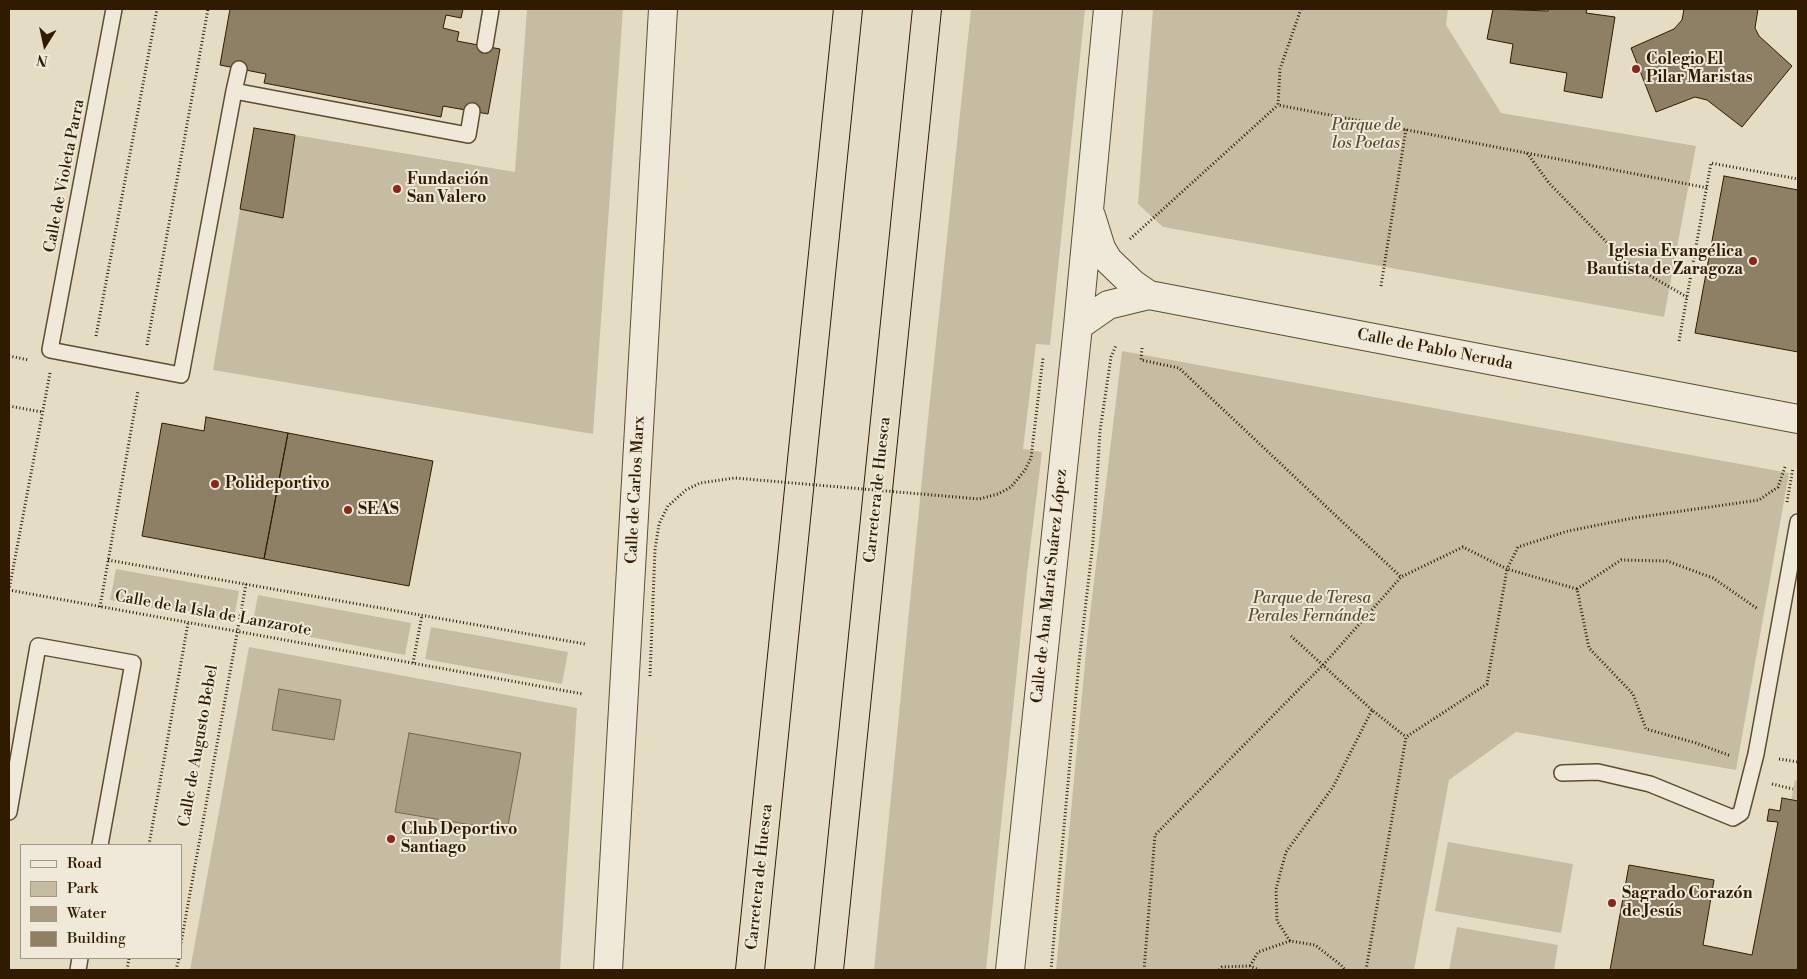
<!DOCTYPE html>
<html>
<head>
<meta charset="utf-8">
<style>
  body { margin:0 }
  #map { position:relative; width:1807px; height:979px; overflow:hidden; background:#e5ddc3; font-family:"Libre Bodoni",serif }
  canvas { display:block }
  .frame { position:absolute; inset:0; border:10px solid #301b00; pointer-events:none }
  .legend { position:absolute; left:20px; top:844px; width:162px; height:115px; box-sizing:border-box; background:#eee9d8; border:1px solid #a29782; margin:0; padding:6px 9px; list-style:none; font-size:15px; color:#301b00 }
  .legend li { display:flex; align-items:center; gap:10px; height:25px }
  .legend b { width:25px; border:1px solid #a29782 }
  .north { position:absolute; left:20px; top:20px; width:50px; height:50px; -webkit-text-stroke:4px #eee9d8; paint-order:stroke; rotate:190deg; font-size:14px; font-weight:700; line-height:20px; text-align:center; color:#301b00 }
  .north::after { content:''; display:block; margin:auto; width:18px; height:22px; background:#301b00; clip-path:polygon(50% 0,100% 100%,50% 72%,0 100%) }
</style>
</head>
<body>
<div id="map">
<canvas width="1807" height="979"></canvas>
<div class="frame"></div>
<ul class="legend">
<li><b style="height:6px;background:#eee9d8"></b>Road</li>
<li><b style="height:14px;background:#c6bca2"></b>Park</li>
<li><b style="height:14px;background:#a79b81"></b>Water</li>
<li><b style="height:14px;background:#8e8065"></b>Building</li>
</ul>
<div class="north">N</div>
</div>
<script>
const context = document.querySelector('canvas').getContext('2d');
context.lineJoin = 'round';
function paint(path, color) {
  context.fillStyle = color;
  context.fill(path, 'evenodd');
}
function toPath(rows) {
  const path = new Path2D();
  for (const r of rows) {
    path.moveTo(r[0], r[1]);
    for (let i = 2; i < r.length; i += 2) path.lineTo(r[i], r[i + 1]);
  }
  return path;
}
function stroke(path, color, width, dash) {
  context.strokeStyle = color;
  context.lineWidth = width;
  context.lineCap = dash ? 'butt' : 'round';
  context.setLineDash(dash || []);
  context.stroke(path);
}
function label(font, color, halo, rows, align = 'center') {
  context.font = font + ' "Libre Bodoni",serif';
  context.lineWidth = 4;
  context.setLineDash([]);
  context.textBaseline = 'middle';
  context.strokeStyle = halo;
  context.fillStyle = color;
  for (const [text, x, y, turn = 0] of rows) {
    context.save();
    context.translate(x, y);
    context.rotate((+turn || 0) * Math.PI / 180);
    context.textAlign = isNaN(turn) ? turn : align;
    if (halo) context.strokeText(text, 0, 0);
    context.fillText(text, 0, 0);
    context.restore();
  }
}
const green = toPath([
  [527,9,623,9,593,434,213,370,240,209,283,218,295,135,515,172],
  [971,9,1085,9,1050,345,1036,344,1023,449,1042,452,1027,573,986,970,874,970,925,448],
  [1153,9,1448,9,1446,25,1501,113,1696,146,1664,317,1163,227,1138,204],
  [1122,351,1789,473,1736,770,1516,732,1449,780,1414,970,1056,970,1088,631],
  [116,569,239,591,233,623,110,600],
  [258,595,411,623,405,655,252,626],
  [431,627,568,652,562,684,425,659],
  [249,647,577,708,560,970,190,970],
  [1795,780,1798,781,1798,801,1791,800],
  [1448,842,1573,864,1561,933,1435,911],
  [1457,927,1558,945,1554,970,1449,970]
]);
const water = toPath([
  [279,689,341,700,334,740,272,730,279,689],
  [409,733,521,753,507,831,395,812,409,733]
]);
const building = toPath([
  [230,9,463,9,461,18,446,15,443,28,459,32,457,41,500,49,488,114,443,106,441,117,264,83,266,74,220,65,230,9],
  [1493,9,1548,11,1549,9,1587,9,1586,13,1615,17,1602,98,1564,91,1567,73,1510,63,1513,44,1487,39,1493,9],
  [1684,9,1758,9,1755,28,1759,36,1792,66,1742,127,1707,100,1695,97,1656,112,1631,48,1674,29,1682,20,1684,9],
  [254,128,295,135,283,218,240,209,254,128],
  [1724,176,1798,190,1798,352,1695,333,1724,176],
  [206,417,288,433,264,559,142,536,162,423,204,431,206,417],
  [288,433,433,461,409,586,264,559,288,433],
  [1782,798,1798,801,1798,970,1610,970,1629,865,1714,880,1703,945,1752,955,1778,822,1767,821,1769,809,1780,811,1782,798]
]);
const path = toPath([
  [1301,9,1280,69,1278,105,1708,188],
  [1527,153,1549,183,1626,262,1687,297],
  [1130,239,1278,105],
  [1381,286,1406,129],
  [96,336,157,9],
  [1679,341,1711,163,1798,179],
  [147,345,208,9],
  [1142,348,1141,360,1179,368,1401,577],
  [9,356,29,360],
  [50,373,9,590,583,694],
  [9,406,42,412],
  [1787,502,1793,468],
  [108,560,585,644],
  [1577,589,1621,560,1667,561,1713,578,1758,609],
  [100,607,138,391],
  [1291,636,1372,710],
  [413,663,422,615],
  [1779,759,1798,762],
  [1772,784,1793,789],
  [149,845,188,623],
  [1290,941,1277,921,1276,889,1286,852,1333,787,1372,710,1406,737],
  [181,943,246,584],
  [1250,966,1258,952,1290,941,1315,945,1341,965,1345,970],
  [127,970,129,958],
  [176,970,179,958],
  [1051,970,1079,662,1093,542,1100,431,1111,357,1116,345],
  [1144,970,1155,835,1324,664,1401,577,1463,547,1507,569,1518,547,1568,531,1633,518,1759,500,1778,487,1785,467],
  [1219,970,1222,967,1250,966,1259,970],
  [1366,970,1406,737,1487,684,1507,569,1577,589,1589,648,1633,694,1646,729,1696,743,1731,756]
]);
const service = toPath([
  [114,9,50,350,181,375,234,91],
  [485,45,491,9],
  [239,69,234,91,468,135,472,111],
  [1562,773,1598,772,1650,784,1733,818,1741,813,1756,754,1798,522],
  [9,812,38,646,133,663,100,845],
  [78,970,80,958]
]);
const minor = toPath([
  [1091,216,1101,248,1108,260,1133,284,1149,295],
  [1078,326,1108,305,1149,295,1798,419],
  [608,970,663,9],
  [1010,970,1078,326,1108,9]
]);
const trunk = toPath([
  [750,970,848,9],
  [829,970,927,9]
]);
const pathBridge = toPath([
  [650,676,655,550,659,524,668,506,686,490,700,483,735,478,979,499,998,494,1011,487,1025,470,1031,458,1043,358]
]);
const markers = [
  [1636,69,5,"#8f2418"],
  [397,189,5,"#8f2418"],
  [1753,261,5,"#8f2418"],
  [215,484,5,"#8f2418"],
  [348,510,5,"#8f2418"],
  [391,839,5,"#8f2418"],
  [1612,903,5,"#8f2418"]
];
const poiNames = [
  ["Colegio El",1646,60],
  ["Pilar Maristas",1646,78],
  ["Fundación",407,180],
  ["San Valero",407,198],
  ["Iglesia Evangélica",1743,252,"right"],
  ["Bautista de Zaragoza",1743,270,"right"],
  ["Polideportivo",225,484],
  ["SEAS",358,510],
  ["Club Deportivo",401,830],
  ["Santiago",401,848],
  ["Sagrado Corazón",1622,894],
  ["de Jesús",1622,912]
];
const parkNames = [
  ["Parque de",1366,126],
  ["los Poetas",1366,144],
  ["Parque de Teresa",1312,599],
  ["Perales Fernández",1312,617]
];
const streetNames = [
  ["Calle de Violeta Parra",65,176,-79],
  ["Calle de Pablo Neruda",1435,350,11],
  ["Calle de Carlos Marx",636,490,-87],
  ["Carretera de Huesca",878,490,-84],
  ["Calle de Ana María Suárez López",1050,586,-84],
  ["Calle de la Isla de Lanzarote",213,614,10],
  ["Calle de Augusto Bebel",199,746,-80],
  ["Carretera de Huesca",760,877,-84]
];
paint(green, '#c6bca2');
paint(water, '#a79b81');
stroke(water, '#77684d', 1);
paint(building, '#8e8065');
stroke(building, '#301b00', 1);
stroke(service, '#5d4c31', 18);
stroke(minor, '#5d4c31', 30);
stroke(trunk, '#301b00', 30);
stroke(path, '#301b00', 3, [1, 2.5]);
stroke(service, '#eee9d8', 15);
stroke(minor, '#eee9d8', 28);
stroke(trunk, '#e5ddc3', 28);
stroke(pathBridge, '#301b00', 3, [1, 2.5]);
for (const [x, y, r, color] of markers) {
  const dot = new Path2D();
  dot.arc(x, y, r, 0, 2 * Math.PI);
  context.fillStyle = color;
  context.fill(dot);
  stroke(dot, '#eee9d8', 2);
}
label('bold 16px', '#301b00', '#eee9d8', poiNames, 'left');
label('italic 16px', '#5d4b31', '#eee9d8', parkNames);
label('16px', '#301b00', '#eee9d8', streetNames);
</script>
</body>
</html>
